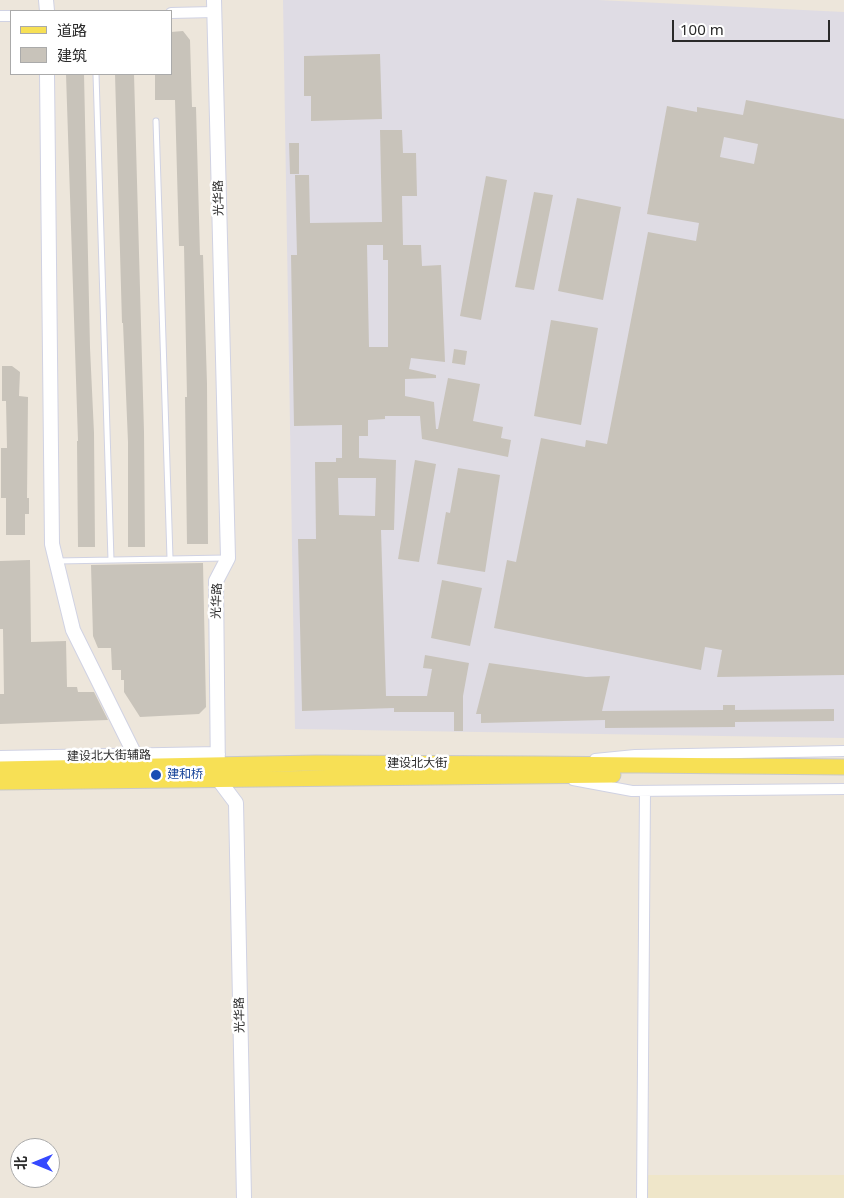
<!DOCTYPE html>
<html>
<head>
<meta charset="utf-8">
<style>
  body { margin:0 }
  #map { position:relative; width:844px; height:1198px; overflow:hidden; background:#ede6db; font-family:"Noto Sans","Noto Sans SC",sans-serif }
  canvas { display:block }
  .legend { position:absolute; left:10px; top:10px; width:162px; height:65px; box-sizing:border-box; background:#fff; border:1px solid #aaa; margin:0; padding:6px 9px; list-style:none; font-size:15px; color:#2a2a2a }
  .legend li { display:flex; align-items:center; gap:10px; height:25px }
  .legend b { width:25px; border:1px solid #aaa }
  .north { position:absolute; left:10px; top:1138px; width:50px; height:50px; box-sizing:border-box; background:#fff; border:1px solid #aaa; border-radius:50%; rotate:270deg; font-size:14px; font-weight:700; line-height:20px; text-align:center; color:#2a2a2a }
  .north::after { content:''; display:block; margin:auto; width:18px; height:22px; background:#3549ff; clip-path:polygon(50% 0,100% 100%,50% 72%,0 100%) }
  .scale { position:absolute; left:672px; top:20px; width:158px; height:22px; box-sizing:border-box; border:2px solid #2a2a2a; border-top:0; padding-left:6px; font-size:15px; line-height:18px; white-space:nowrap; color:#2a2a2a; -webkit-text-stroke:4px #fff; paint-order:stroke }
</style>
</head>
<body>
<div id="map">
<canvas width="844" height="1198"></canvas>
<ul class="legend">
<li><b style="height:6px;background:#f7e055"></b>道路</li>
<li><b style="height:14px;background:#c8c3ba"></b>建筑</li>
</ul>
<div class="north">北</div>
<div class="scale">100 m</div>
</div>
<script>
const context = document.querySelector('canvas').getContext('2d');
context.lineJoin = 'round';
function paint(path, color) {
  context.fillStyle = color;
  context.fill(path, 'evenodd');
}
function toPath(rows) {
  const path = new Path2D();
  for (const r of rows) {
    path.moveTo(r[0], r[1]);
    for (let i = 2; i < r.length; i += 2) path.lineTo(r[i], r[i + 1]);
  }
  return path;
}
function stroke(path, color, width, dash) {
  context.strokeStyle = color;
  context.lineWidth = width;
  context.lineCap = dash ? 'butt' : 'round';
  context.setLineDash(dash || []);
  context.stroke(path);
}
function label(font, color, halo, rows, align = 'center') {
  context.font = font + ' "Noto Sans","Noto Sans SC",sans-serif';
  context.lineWidth = 5;
  context.setLineDash([]);
  context.textBaseline = 'middle';
  context.strokeStyle = halo;
  context.fillStyle = color;
  for (const [text, x, y, turn = 0] of rows) {
    context.save();
    context.translate(x, y);
    context.rotate((+turn || 0) * Math.PI / 180);
    context.textAlign = isNaN(turn) ? turn : align;
    if (halo) context.strokeText(text, 0, 0);
    context.fillText(text, 0, 0);
    context.restore();
  }
}
const industrial = toPath([
  [283,0,598,0,844,12,844,738,295,729]
]);
const education = toPath([
  [646,1175,844,1175,844,1198,647,1198]
]);
const building = toPath([
  [183,31,190,40,192,107,196,107,200,255,203,255,207,384,208,544,187,544,185,397,187,397,184,246,179,246,175,100,155,100,155,74,171,74,171,32],
  [380,54,382,119,311,121,311,96,304,96,304,56],
  [66,74,84,74,90,348,94,433,95,547,78,547,77,441,78,441],
  [115,74,134,74,144,432,145,547,128,547,128,442,123,323,122,323],
  [746,100,844,119,844,675,717,677,722,650,705,647,701,670,494,628,507,560,516,562,541,438,585,447,586,440,607,444,648,232,696,241,699,223,647,214,667,106,697,112,697,107,743,115],
  [724,137,758,144,754,164,720,157],
  [380,130,402,130,403,153,416,153,417,196,402,196,403,245,421,245,422,266,441,265,445,362,411,358,409,369,436,375,436,378,405,379,405,396,434,402,436,429,438,429,448,378,480,384,473,421,503,427,501,438,511,440,508,457,422,439,420,416,385,416,385,419,368,420,368,436,359,436,359,458,396,460,394,530,381,530,386,696,427,696,432,669,423,668,425,655,469,663,463,696,463,731,454,731,454,712,394,712,394,708,302,711,298,539,316,539,315,462,336,462,336,458,342,458,342,425,294,426,291,255,297,255,295,175,309,175,310,223,382,222],
  [367,245,383,245,383,260,388,260,388,347,369,347],
  [338,478,376,478,375,516,339,515],
  [289,143,299,143,299,174,290,174],
  [486,176,507,180,481,320,460,316],
  [534,192,553,195,534,290,515,287],
  [577,198,621,207,603,300,558,291],
  [551,320,598,328,581,425,534,416],
  [454,349,467,351,465,365,452,363],
  [2,366,12,366,20,372,19,396,28,397,27,498,29,498,29,514,25,514,25,535,6,535,6,498,1,498,1,448,7,448,6,401,2,401],
  [415,460,436,464,419,562,398,559],
  [458,468,500,475,485,572,437,564,446,512,450,513],
  [30,560,31,642,66,641,67,687,77,687,78,692,94,692,108,720,0,724,0,694,4,694,3,629,0,629,0,561],
  [203,563,206,707,199,714,140,717,124,692,124,680,121,680,121,670,112,670,111,648,98,648,93,636,91,565],
  [442,580,482,588,470,646,431,638],
  [489,663,586,677,610,676,602,711,723,710,723,705,735,705,735,710,834,709,834,721,735,722,735,727,605,728,605,720,481,723,481,714,476,714]
]);
const lane = toPath([
  [96,74,111,560],
  [156,121,170,558],
  [57,561,226,558]
]);
const street = toPath([
  [171,13,214,12],
  [0,16,11,16],
  [595,759,635,755,844,751],
  [573,780,632,791,844,789],
  [642,1198,645,791]
]);
const secondary = toPath([
  [46,0,47,11],
  [214,0,228,558,216,581,218,779,236,803,244,1198],
  [47,74,52,544,73,630,141,767],
  [0,758,218,754]
]);
const primary = toPath([
  [0,769,316,763,537,764,844,767],
  [0,782,613,775]
]);
const markers = [
  [156,775,6,"#1a4fb4"]
];
const streetNames = [
  ["光华路",219,198,-91],
  ["光华路",217,601,-88],
  ["建设北大街辅路",109,756,-1],
  ["建设北大街",417,764],
  ["光华路",240,1015,-91]
];
const transitNames = [
  ["建和桥",167,775]
];
paint(industrial, '#dfdce4');
paint(education, '#efe6c9');
paint(building, '#c8c3ba');
stroke(lane, '#d0d2e3', 7);
stroke(street, '#d0d2e3', 12);
stroke(secondary, '#d0d2e3', 16);
stroke(primary, '#c8c8c8', 17);
stroke(lane, '#fff', 5);
stroke(street, '#fff', 10);
stroke(secondary, '#fff', 14);
stroke(primary, '#f7e055', 15);
for (const [x, y, r, color] of markers) {
  const dot = new Path2D();
  dot.arc(x, y, r, 0, 2 * Math.PI);
  context.fillStyle = color;
  context.fill(dot);
  stroke(dot, '#fff', 2);
}
label('12px', '#2a2a2a', '#fff', streetNames);
label('12px', '#164399', '#fff', transitNames, 'left');
</script>
</body>
</html>
